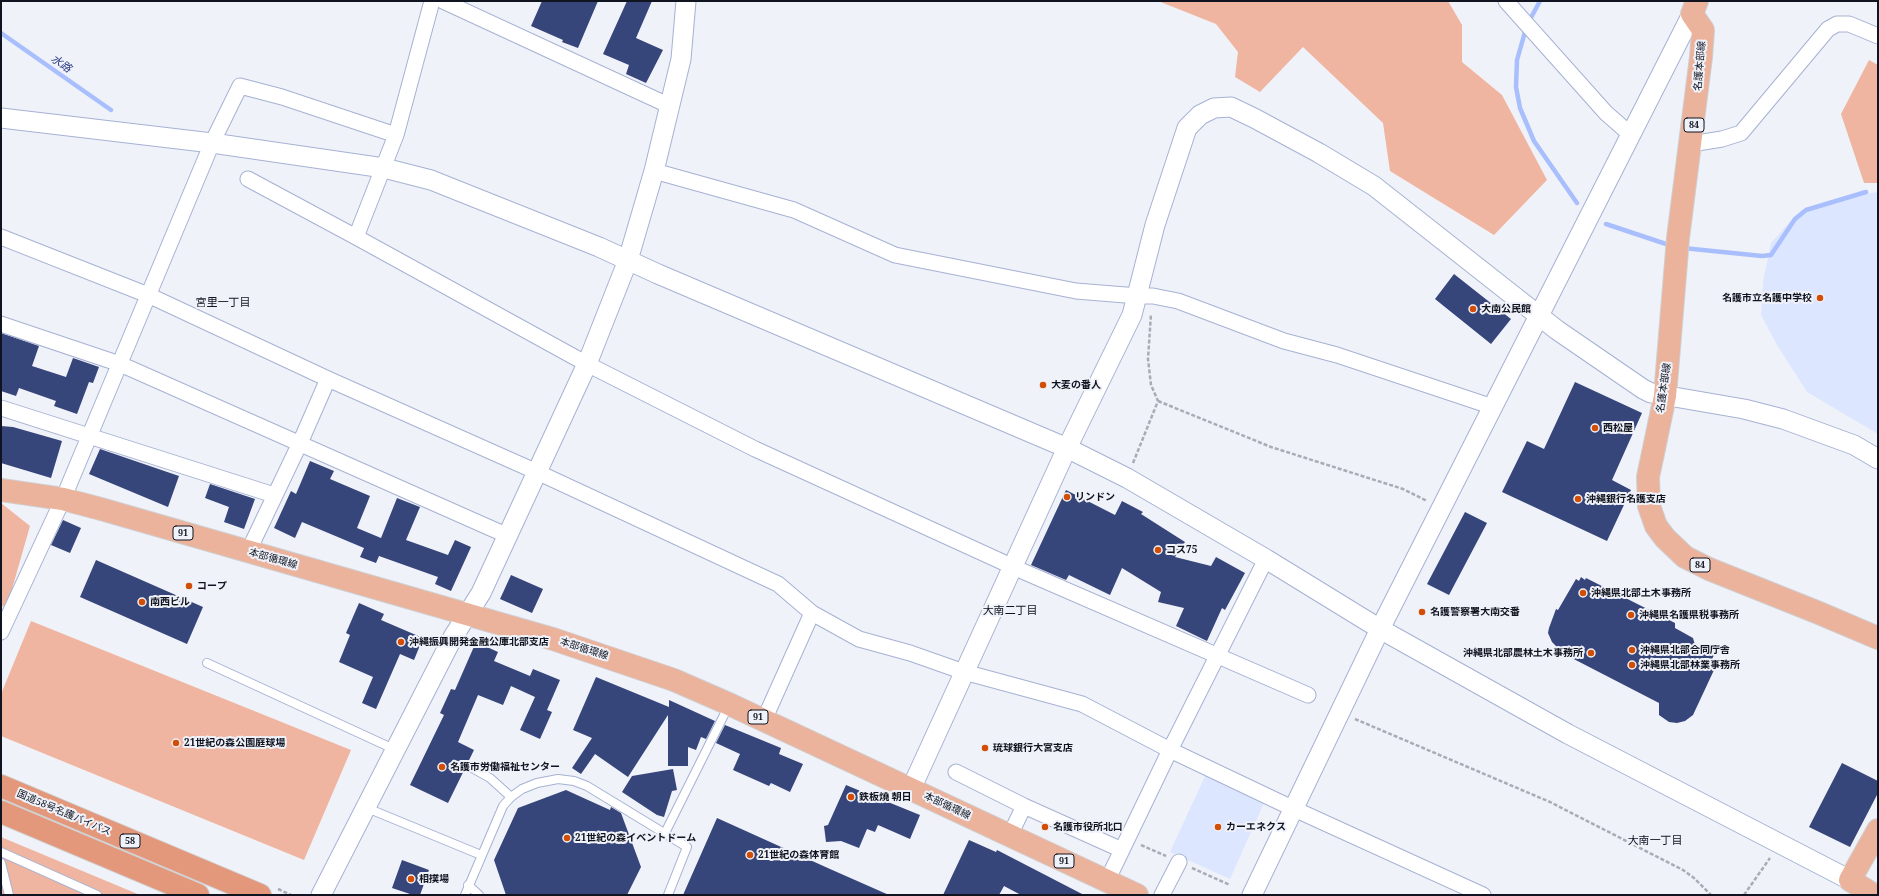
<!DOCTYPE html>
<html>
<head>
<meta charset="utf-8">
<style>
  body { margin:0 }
  #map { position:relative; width:1879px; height:896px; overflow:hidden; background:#f0f2f9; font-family:"Noto Serif",serif }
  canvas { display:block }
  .frame { position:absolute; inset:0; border:2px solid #101420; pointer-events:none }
</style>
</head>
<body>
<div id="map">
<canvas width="1879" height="896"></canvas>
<div class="frame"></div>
</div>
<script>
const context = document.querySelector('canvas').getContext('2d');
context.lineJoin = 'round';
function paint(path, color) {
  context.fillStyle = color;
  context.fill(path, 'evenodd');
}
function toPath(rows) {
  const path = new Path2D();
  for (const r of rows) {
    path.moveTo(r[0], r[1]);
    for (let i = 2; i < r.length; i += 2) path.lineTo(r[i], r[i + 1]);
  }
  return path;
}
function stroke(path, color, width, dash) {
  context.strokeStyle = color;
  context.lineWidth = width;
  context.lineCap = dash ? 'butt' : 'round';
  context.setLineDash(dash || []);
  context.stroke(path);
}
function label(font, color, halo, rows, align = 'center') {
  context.font = font + ' "Noto Serif","Noto Sans JP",serif';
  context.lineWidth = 4;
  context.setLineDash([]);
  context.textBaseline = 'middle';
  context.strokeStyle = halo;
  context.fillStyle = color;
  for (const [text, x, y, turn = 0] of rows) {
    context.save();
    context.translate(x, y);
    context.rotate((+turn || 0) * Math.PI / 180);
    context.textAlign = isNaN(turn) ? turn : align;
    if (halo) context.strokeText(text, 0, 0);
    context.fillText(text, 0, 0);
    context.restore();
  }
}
const built = toPath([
  [1878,192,1878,434,1807,392,1777,345,1761,315,1763,281,1771,243,1796,215,1828,203,1858,195],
  [1206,774,1265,801,1230,879,1170,852]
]);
const green = toPath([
  [1158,1,1448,1,1462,25,1462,62,1502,95,1547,180,1494,235,1390,171,1383,123,1303,47,1260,92,1235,77,1238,52,1216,24],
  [1869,60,1878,65,1878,183,1864,183,1841,114],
  [1,503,30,526,8,603,1,607],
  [31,621,351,750,304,860,1,736,1,694],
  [1,837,140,895,1,895]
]);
const stream = toPath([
  [1540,1,1527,25,1517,60,1516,87,1520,108,1534,141,1577,203],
  [1,33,111,110],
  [1606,224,1672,246],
  [1683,248,1762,256,1771,255,1795,219,1806,210,1866,192]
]);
const building = toPath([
  [542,1,598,1,578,48,562,42,563,40,531,26],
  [627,1,652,1,636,38,663,50,646,83,626,74,629,65,603,54],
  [1454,274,1511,319,1491,344,1435,299],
  [1,333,39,346,32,366,66,377,73,358,99,367,93,383,89,382,77,414,54,406,56,401,19,388,16,396,1,391],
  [1575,382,1642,413,1612,480,1631,490,1607,541,1502,492,1527,441,1544,449],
  [1,426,13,427,62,441,51,478,1,463],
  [100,449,179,476,168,507,89,474],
  [310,461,334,471,330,479,370,496,357,528,381,538,397,498,420,507,406,540,448,555,455,540,471,547,451,591,435,584,438,577,379,556,376,563,360,557,364,548,302,522,295,538,274,528,291,491,296,494],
  [210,484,255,499,244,529,224,522,229,507,205,498],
  [1066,490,1115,515,1122,501,1143,512,1141,514,1185,542,1175,557,1211,566,1216,557,1245,573,1225,610,1222,608,1207,641,1176,626,1184,608,1158,602,1161,592,1122,568,1110,595,1069,575,1066,580,1031,565],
  [1465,512,1487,523,1449,595,1427,584],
  [63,520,81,528,70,553,51,545],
  [96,560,203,607,187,644,80,597],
  [511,575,543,589,532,613,500,599],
  [1581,577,1585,580,1586,578,1675,623,1675,628,1693,638,1695,645,1714,655,1708,668,1714,670,1693,715,1685,721,1677,723,1669,722,1659,715,1659,703,1564,654,1552,642,1548,633,1549,628,1556,609,1558,610,1576,579,1579,581],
  [359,603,384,614,381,620,423,638,414,660,400,654,376,709,362,703,373,677,339,662,350,635,346,633],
  [476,642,498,652,494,661,530,676,533,669,560,680,547,710,552,712,540,739,520,730,535,697,511,686,503,705,478,695,458,742,474,750,448,803,410,785,444,715,440,713,451,689,455,690],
  [596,677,669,707,669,700,715,721,706,739,701,737,696,750,688,747,688,766,668,766,668,715,628,777,595,754,581,774,572,768,592,738,573,730],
  [725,725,781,748,779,754,803,764,790,792,771,783,769,786,733,770,740,754,716,743],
  [1842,763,1878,781,1878,793,1850,847,1809,827],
  [673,769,677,790,672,791,664,817,657,815,622,792,632,776],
  [846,785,870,795,872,791,889,799,888,802,920,815,910,839,878,825,875,832,867,829,859,848,841,841,826,842,824,826,828,825],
  [566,790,610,810,611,807,621,813,641,867,627,895,506,895,494,860,518,808],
  [717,818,830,869,889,895,683,895],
  [969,840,996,852,997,850,1084,895,1021,895,1004,886,999,895,943,895],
  [402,860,429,870,420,895,413,895,392,888]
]);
const path = toPath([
  [1158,401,1271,447,1403,489,1427,501],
  [1133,463,1158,401,1151,385,1148,359,1151,314],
  [1355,719,1550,802,1683,870,1694,878,1711,895],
  [1141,845,1166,856],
  [1192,868,1230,885],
  [278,889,291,895],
  [1744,895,1770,858]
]);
const service = toPath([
  [207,663,396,750],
  [472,768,490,778,511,797],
  [367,808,481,855],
  [665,833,729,705],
  [1,852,97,895],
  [1,863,9,895],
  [468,885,479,895],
  [465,895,503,806,511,797,522,789,537,783,558,779,574,781,587,786,687,847,668,895]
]);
const minor = toPath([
  [443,1,670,106],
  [1506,1,1606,113,1630,134],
  [1691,144,1722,139,1741,133,1828,29,1837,24,1849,24,1878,36],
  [654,171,794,210,895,255,1076,291,1138,296,1153,296,1178,301,1284,341,1337,355,1493,407],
  [248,179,356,237,587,364,755,449,1020,570,1308,695],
  [1,237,148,295,328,379,537,472,778,584,812,613,859,639,910,653,964,672,1082,704,1170,750,1292,808,1483,895],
  [356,237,396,135,432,1],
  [1,324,120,364,506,535],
  [1,408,274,495],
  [248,552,300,443,328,379],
  [1,632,63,499,212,143,240,86,282,97,396,135],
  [764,720,812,613],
  [956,772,1024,806,1122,850],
  [1010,835,1024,806],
  [1107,881,1170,750,1266,559],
  [1162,895,1179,862]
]);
const tertiary = toPath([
  [1,118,212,143,384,168,431,180,599,247,658,274,1067,448,1127,478,1266,559,1380,629,1568,734,1850,880],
  [911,789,1067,448,1132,315,1155,225,1187,128,1200,115,1214,108,1231,107,1254,118,1319,153,1374,186,1557,330,1643,389,1651,393,1744,409,1783,419,1854,445,1878,459],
  [321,895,453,637,481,593,587,364,628,260,654,171,681,59,686,1],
  [1252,895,1380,629,1692,14]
]);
const primary = toPath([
  [1697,1,1692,14,1703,30,1701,57,1678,238,1665,396,1648,477,1649,506,1656,526,1665,538,1685,557,1709,569,1819,613,1878,638],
  [1,490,63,499,101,509,553,639,674,680,729,704,1137,895],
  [1874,895,1850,880,1878,830]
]);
const trunk = toPath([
  [1,786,260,895],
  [1,812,198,895]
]);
const markers = [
  [1820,298,4,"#d24e06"],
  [1473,309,4,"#d24e06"],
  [1043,385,4,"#d24e06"],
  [1595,428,4,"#d24e06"],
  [1067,497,4,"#d24e06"],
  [1578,499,4,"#d24e06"],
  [1158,550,4,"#d24e06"],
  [189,586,4,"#d24e06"],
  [1583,593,4,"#d24e06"],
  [142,602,4,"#d24e06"],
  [1422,612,4,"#d24e06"],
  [1631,615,4,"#d24e06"],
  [401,642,4,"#d24e06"],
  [1632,650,4,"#d24e06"],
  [1591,653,4,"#d24e06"],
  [1632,665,4,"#d24e06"],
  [176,743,4,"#d24e06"],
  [985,748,4,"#d24e06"],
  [442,767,4,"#d24e06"],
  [851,797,4,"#d24e06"],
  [1045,827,4,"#d24e06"],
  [1218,827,4,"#d24e06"],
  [567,838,4,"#d24e06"],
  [750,855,4,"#d24e06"],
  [411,879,4,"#d24e06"]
];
const shields = [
  [1694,125,20],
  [183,533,20],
  [1700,565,20],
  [758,717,20],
  [130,841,20],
  [1064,861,20]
];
const shieldNames = [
  ["84",1694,125],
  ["91",183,533],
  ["84",1700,565],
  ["91",758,717],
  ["58",130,841],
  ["91",1064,861]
];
const streetNames = [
  ["名護本部線",1700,66,-85],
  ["名護本部線",1664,388,-82],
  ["本部循環線",273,559,16],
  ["本部循環線",584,649,18],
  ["本部循環線",947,806,25],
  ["国道58号名護バイパス",64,813,23]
];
const poiNames = [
  ["名護市立名護中学校",1812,298,"right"],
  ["大南公民館",1481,309],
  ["大麦の番人",1051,385],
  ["西松屋",1603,428],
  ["リンドン",1075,497],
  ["沖縄銀行名護支店",1586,499],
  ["コス75",1166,550],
  ["コープ",197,586],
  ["沖縄県北部土木事務所",1591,593],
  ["南西ビル",150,602],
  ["名護警察署大南交番",1430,612],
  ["沖縄県名護県税事務所",1639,615],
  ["沖縄振興開発金融公庫北部支店",409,642],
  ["沖縄県北部合同庁舎",1640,650],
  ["沖縄県北部農林土木事務所",1583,653,"right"],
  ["沖縄県北部林業事務所",1640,665],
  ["21世紀の森公園庭球場",184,743],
  ["琉球銀行大宮支店",993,748],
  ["名護市労働福祉センター",450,767],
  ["鉄板燒 朝日",859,797],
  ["名護市役所北口",1053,827],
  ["カーエネクス",1226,827],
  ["21世紀の森イベントドーム",575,838],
  ["21世紀の森体育館",758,855],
  ["相撲場",419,879]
];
const waterNames = [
  ["水路",61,64,35]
];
const neighbourhoodNames = [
  ["宮里一丁目",223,303],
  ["大南二丁目",1010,611],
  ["大南一丁目",1655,841]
];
paint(built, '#dde6ff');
paint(green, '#efb5a0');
stroke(stream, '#a9befd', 4.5);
paint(building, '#36457a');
stroke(service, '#a6b2d3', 10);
stroke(minor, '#a6b2d3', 17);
stroke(tertiary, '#a6b2d3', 21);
stroke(primary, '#cfd0d2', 24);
stroke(trunk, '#cfd0d2', 24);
stroke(path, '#aaacb5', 2.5, [4, 2]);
stroke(service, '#fff', 8);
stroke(minor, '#fff', 15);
stroke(tertiary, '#fff', 19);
stroke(primary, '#ebb29c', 22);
stroke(trunk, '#e4987b', 22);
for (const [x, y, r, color] of markers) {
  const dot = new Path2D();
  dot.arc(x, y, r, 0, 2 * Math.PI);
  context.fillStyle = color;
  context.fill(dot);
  stroke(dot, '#f0f2f9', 1.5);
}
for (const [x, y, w] of shields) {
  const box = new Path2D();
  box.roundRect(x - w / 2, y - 7, w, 14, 3);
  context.fillStyle = '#f0f2f9';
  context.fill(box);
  stroke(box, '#101420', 1);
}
label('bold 9px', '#101420', null, shieldNames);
label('10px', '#101420', '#f0f2f9', streetNames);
label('bold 10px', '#101420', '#f0f2f9', poiNames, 'left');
label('italic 11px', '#2c3d85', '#f0f2f9', waterNames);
label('11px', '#101420', '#f0f2f9', neighbourhoodNames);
</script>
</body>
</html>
